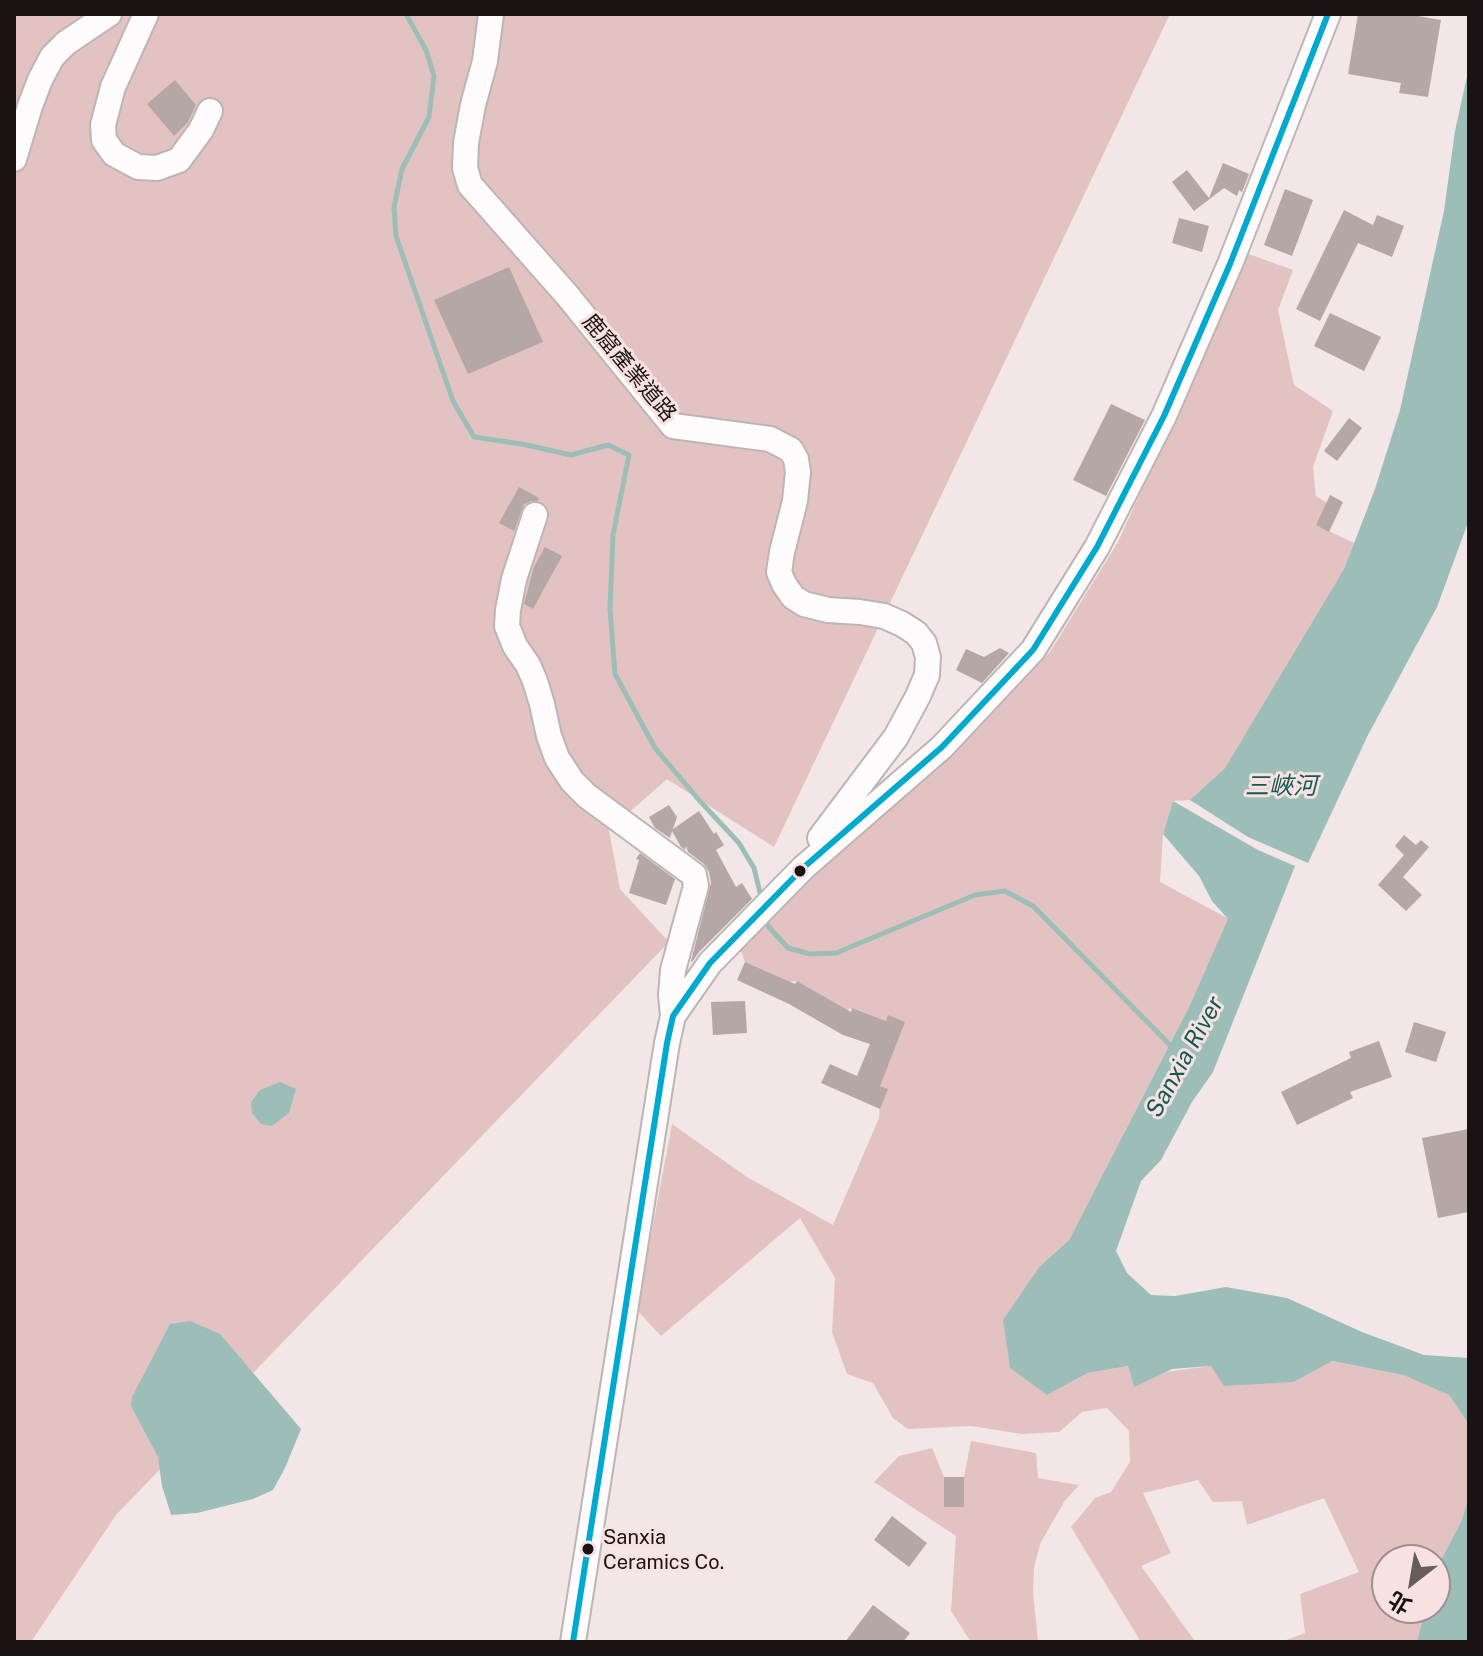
<!DOCTYPE html>
<html>
<head>
<meta charset="utf-8">
<style>
  body { margin:0 }
  #map { position:relative; width:1483px; height:1656px; overflow:hidden; background:#f2e7e6; font-family:"Public Sans","Noto Sans TC",sans-serif }
  canvas { display:block }
  .frame { position:absolute; inset:0; border:16px solid #191211; pointer-events:none }
  .north { position:absolute; left:1371px; top:1544px; width:80px; height:80px; box-sizing:border-box; background:#f7e2e1; border:2px solid #9e8f8e; border-radius:50%; rotate:211deg; font-size:22px; font-weight:700; line-height:32px; text-align:center; color:#191211 }
  .north::after { content:''; display:block; margin:auto; width:28px; height:36px; background:#655d5c; clip-path:polygon(50% 0,100% 100%,50% 72%,0 100%) }
</style>
</head>
<body>
<div id="map">
<canvas width="1483" height="1656"></canvas>
<div class="frame"></div>
<div class="north">北</div>
</div>
<script>
const context = document.querySelector('canvas').getContext('2d');
context.lineJoin = 'round';
function paint(path, color) {
  context.fillStyle = color;
  context.fill(path, 'evenodd');
}
function toPath(rows) {
  const path = new Path2D();
  for (const r of rows) {
    path.moveTo(r[0], r[1]);
    for (let i = 2; i < r.length; i += 2) path.lineTo(r[i], r[i + 1]);
  }
  return path;
}
function stroke(path, color, width, dash) {
  context.strokeStyle = color;
  context.lineWidth = width;
  context.lineCap = dash ? 'butt' : 'round';
  context.setLineDash(dash || []);
  context.stroke(path);
}
function label(font, color, halo, rows, align = 'center') {
  context.font = font + ' "Public Sans","Noto Sans TC",sans-serif';
  context.lineWidth = 6;
  context.setLineDash([]);
  context.textBaseline = 'middle';
  context.strokeStyle = halo;
  context.fillStyle = color;
  for (const [text, x, y, turn = 0] of rows) {
    context.save();
    context.translate(x, y);
    context.rotate((+turn || 0) * Math.PI / 180);
    context.textAlign = isNaN(turn) ? turn : align;
    if (halo) context.strokeText(text, 0, 0);
    context.fillText(text, 0, 0);
    context.restore();
  }
}
const forest = toPath([
  [14,14,1170,14,774,847,667,779,609,830,620,889,669,942,116,1515,31,1642,14,1642],
  [1246,253,1293,270,1278,310,1294,385,1333,411,1313,467,1316,496,1327,503,1316,525,1354,543,1344,570,1225,768,1190,800,1173,801,1163,834,1160,882,1229,919,1190,1005,1069,1240,1040,1266,1047,1395,1088,1373,1128,1366,1134,1386,1165,1372,1211,1366,1294,1382,1331,1361,1403,1375,1449,1395,1469,1425,1469,1494,1462,1520,1435,1571,1435,1560,1387,1560,1387,1608,1425,1608,1417,1642,1281,1642,1305,1633,1300,1594,1359,1572,1324,1498,1247,1525,1242,1501,1213,1502,1198,1480,1143,1493,1171,1553,1141,1566,1194,1640,1141,1642,1071,1527,1095,1498,1111,1492,1130,1462,1129,1431,1107,1408,1082,1412,1059,1432,1022,1434,971,1426,908,1429,893,1418,873,1383,847,1374,832,1332,835,1278,800,1218,661,1336,637,1310,672,1124,747,1177,833,1225,879,1118,880,1086,888,1015,886,1021,852,1008,847,1010,797,981,790,982,745,962,740,948,822,863,953,751,1050,652,1118,542,1236,282],
  [971,1441,1036,1453,1038,1478,1079,1485,1064,1502,1040,1544,1034,1568,1033,1592,1038,1642,971,1642,951,1611,956,1536,874,1482,899,1456,932,1448,944,1477,944,1507,963,1507,964,1477]
]);
const water = toPath([
  [1469,67,1469,520,1437,607,1368,735,1308,863,1248,837,1190,800,1225,768,1344,569,1375,489,1400,410,1444,211,1455,131],
  [1173,801,1258,850,1295,866,1213,1072,1192,1102,1161,1160,1141,1181,1116,1251,1127,1273,1151,1295,1175,1296,1226,1287,1287,1298,1362,1332,1424,1355,1469,1358,1469,1425,1449,1395,1403,1375,1332,1361,1294,1382,1224,1386,1211,1366,1172,1369,1134,1387,1128,1366,1088,1373,1047,1395,1010,1368,1003,1320,1040,1266,1069,1240,1190,1005,1228,919,1212,901,1199,876,1163,834],
  [280,1082,296,1089,289,1113,272,1126,261,1124,252,1113,251,1102,260,1090],
  [190,1321,220,1334,301,1429,285,1468,273,1490,253,1499,197,1513,171,1515,162,1486,158,1457,131,1406,132,1397,170,1324],
  [1469,1494,1469,1642,1417,1642,1425,1608,1435,1608,1435,1571,1462,1520]
]);
const stream = toPath([
  [406,14,426,50,434,76,429,117,402,169,394,207,396,236,453,401,474,437,522,444,571,455,608,445,629,455,613,535,610,609,615,674,655,748,699,800,739,843,754,868,762,901],
  [766,918,768,926,788,948,810,954,836,953,975,895,1005,891,1033,906,1172,1047]
]);
const building = toPath([
  [1358,14,1406,14,1441,20,1428,97,1399,93,1401,83,1348,74],
  [175,80,196,105,188,122,174,136,147,104],
  [1223,163,1249,174,1242,192,1239,190,1237,196,1224,188,1194,211,1172,182,1187,170,1209,198],
  [1285,189,1313,200,1292,256,1264,245],
  [1344,210,1373,225,1377,215,1404,226,1392,257,1358,243,1320,321,1296,309],
  [1179,218,1209,226,1202,252,1172,243],
  [509,267,543,342,468,374,434,300],
  [1330,313,1381,337,1364,371,1314,346],
  [1111,404,1145,420,1106,496,1073,480],
  [1349,418,1362,428,1337,461,1324,451],
  [519,487,539,498,538,501,531,501,524,504,514,531,499,523],
  [1330,495,1343,502,1329,532,1316,525],
  [545,547,562,556,533,609,524,604,534,567],
  [1000,648,1009,653,982,683,956,670,966,649,984,657],
  [669,805,677,817,673,829,699,811,714,834,716,832,724,845,716,850,736,887,742,883,752,899,699,952,692,962,691,961,711,883,709,872,704,864,688,852,686,846,685,850,681,847,672,831,670,838,655,828,649,817],
  [1404,835,1416,845,1421,840,1429,847,1403,877,1422,895,1406,911,1378,885,1404,855,1395,846],
  [640,853,675,879,666,905,629,893,639,860,636,859],
  [745,962,795,984,797,981,851,1012,852,1008,886,1021,888,1015,905,1022,880,1086,888,1089,880,1109,821,1083,830,1064,857,1076,870,1044,843,1035,789,1004,737,980],
  [745,1001,747,1033,713,1035,711,1002],
  [1414,1022,1446,1032,1436,1062,1405,1052],
  [1379,1041,1392,1077,1350,1092,1353,1098,1297,1125,1281,1092,1351,1058,1349,1052],
  [1469,1129,1469,1212,1438,1218,1422,1138],
  [944,1477,964,1477,964,1507,944,1507],
  [892,1516,927,1543,909,1567,874,1540],
  [873,1605,910,1633,903,1642,845,1642]
]);
const minor = toPath([
  [146,14,113,87,103,125,104,140,114,154,138,167,157,168,179,160,201,130,210,111],
  [491,14,485,61,473,105,466,143,465,168,470,185,567,295,673,426,770,439,791,450,796,459,798,472,795,501,782,552,779,572,784,584,793,597,804,604,828,610,860,612,884,616,902,624,916,633,924,643,928,657,927,675,918,696,896,737,820,838],
  [14,159,30,106,40,80,52,57,66,43,109,14],
  [535,515,514,579,508,610,507,626,515,646,528,665,535,681,542,704,549,736,557,758,572,781,587,796,694,875,696,886,673,970,671,995,673,1016],
  [573,1642,667,1043,673,1016,710,963,803,868,942,747,1033,650,1097,547,1164,416,1230,264,1328,14]
]);
const bus1 = toPath([
  [573,1642,667,1043,673,1016,710,963,803,868,942,747,1033,650,1097,547,1164,416,1230,264,1328,14]
]);
const markers = [
  [800,871,7,"#191211"],
  [588,1549,7,"#191211"]
];
const busNames = [
  ["Sanxia",603,1538],
  ["Ceramics Co.",603,1563]
];
const streetNames = [
  ["鹿窟產業道路",629,368,50]
];
const waterNames = [
  ["三峽河",1281,787],
  ["Sanxia River",1185,1057,-61]
];
paint(forest, '#e3c3c2');
paint(water, '#9dbeb8');
stroke(stream, '#9dbeb8', 5);
paint(building, '#b4a7a6');
stroke(minor, '#bdb4b4', 28);
stroke(minor, '#fdfbfb', 24);
stroke(bus1, '#00a9ce', 6);
for (const [x, y, r, color] of markers) {
  const dot = new Path2D();
  dot.arc(x, y, r, 0, 2 * Math.PI);
  context.fillStyle = color;
  context.fill(dot);
  stroke(dot, '#f7e2e1', 3);
}
label('20px', '#191211', '#f7e2e1', busNames, 'left');
label('22px', '#191211', '#f7e2e1', streetNames);
label('italic 24px', '#105a53', '#f7e2e1', waterNames);
</script>
</body>
</html>
